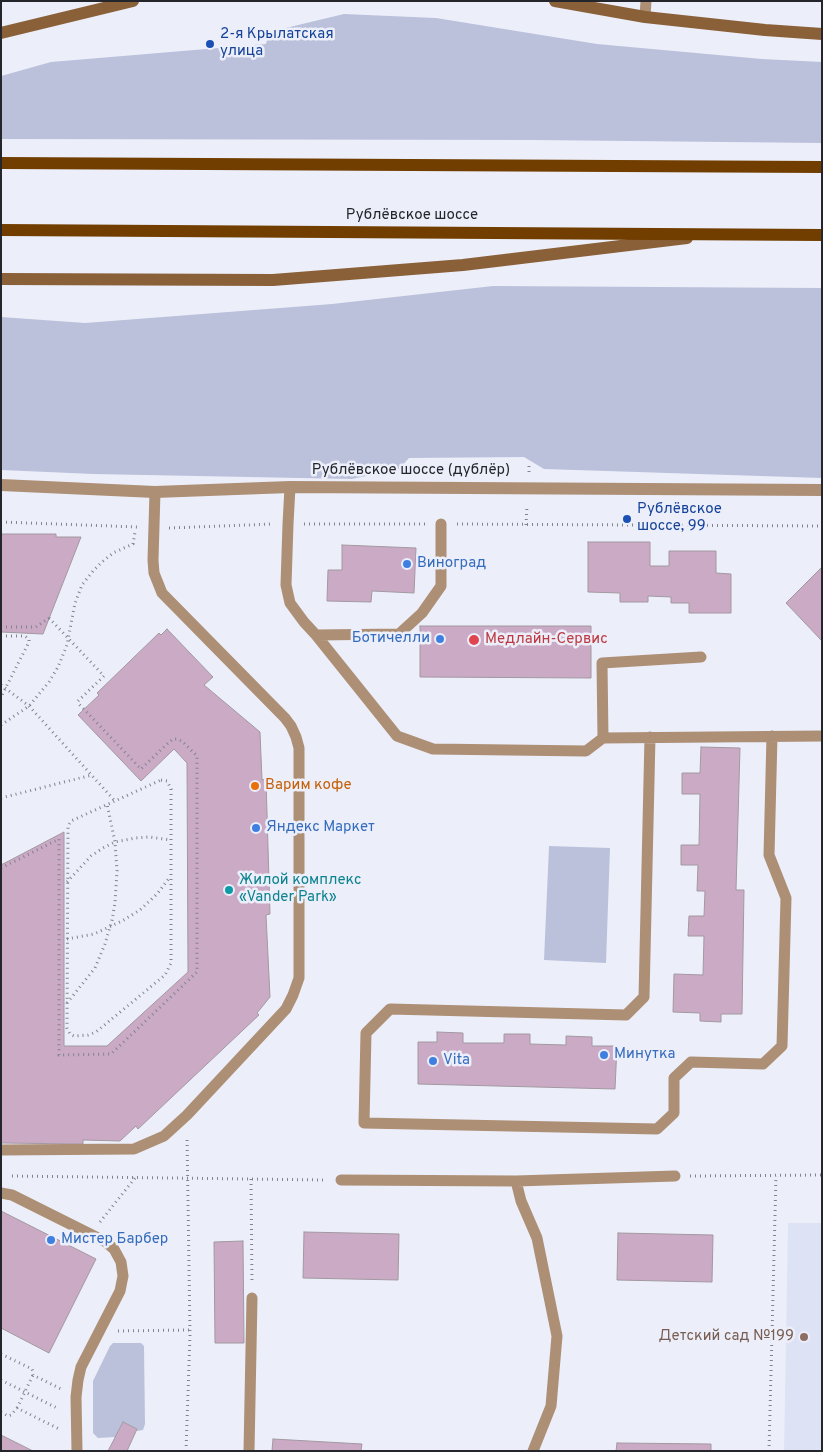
<!DOCTYPE html>
<html>
<head>
<meta charset="utf-8">
<style>
  body { margin:0 }
  #map { position:relative; width:823px; height:1452px; overflow:hidden; background:#eceffa; font-family:Overpass,sans-serif }
  canvas { display:block }
  .frame { position:absolute; inset:0; border:2px solid #25262b; pointer-events:none }
</style>
</head>
<body>
<div id="map">
<canvas width="823" height="1452"></canvas>
<div class="frame"></div>
</div>
<script>
const context = document.querySelector('canvas').getContext('2d');
context.lineJoin = 'round';
function paint(path, color) {
  context.fillStyle = color;
  context.fill(path, 'evenodd');
}
function toPath(rows) {
  const path = new Path2D();
  for (const r of rows) {
    path.moveTo(r[0], r[1]);
    for (let i = 2; i < r.length; i += 2) path.lineTo(r[i], r[i + 1]);
  }
  return path;
}
function stroke(path, color, width, dash) {
  context.strokeStyle = color;
  context.lineWidth = width;
  context.lineCap = dash ? 'butt' : 'round';
  context.setLineDash(dash || []);
  context.stroke(path);
}
function label(font, color, halo, rows, align = 'center') {
  context.font = font + ' Overpass,sans-serif';
  context.lineWidth = 5;
  context.setLineDash([]);
  context.textBaseline = 'middle';
  context.strokeStyle = halo;
  context.fillStyle = color;
  for (const [text, x, y, turn = 0] of rows) {
    context.save();
    context.translate(x, y);
    context.rotate((+turn || 0) * Math.PI / 180);
    context.textAlign = isNaN(turn) ? turn : align;
    if (halo) context.strokeText(text, 0, 0);
    context.fillText(text, 0, 0);
    context.restore();
  }
}
const built = toPath([
  [788,1223,822,1223,822,1451,784,1451]
]);
const green = toPath([
  [344,14,436,18,597,44,762,59,822,62,822,143,533,140,1,139,1,76,51,62,266,44,269,32],
  [493,286,822,288,822,478,544,469,524,457,409,458,399,469,352,479,93,474,1,470,1,317,85,323,332,304],
  [549,846,610,848,606,963,544,960],
  [113,1343,141,1343,144,1346,145,1424,143,1430,137,1431,137,1429,123,1422,115,1437,98,1438,93,1433,93,1381,110,1346]
]);
const building = toPath([
  [1,534,56,534,56,537,81,537,43,634,1,632,1,534],
  [588,542,650,542,650,566,669,566,669,551,716,551,716,573,731,574,731,613,689,613,689,603,671,603,671,597,648,596,648,602,620,602,620,593,588,592,588,542],
  [342,545,416,548,414,593,372,591,371,602,327,601,328,570,342,570,342,545],
  [822,567,822,641,786,603,822,567],
  [420,626,591,626,591,678,420,677,420,626],
  [167,629,213,677,204,685,260,732,262,780,266,779,270,914,266,915,270,997,257,1013,259,1015,138,1129,136,1126,120,1141,83,1140,83,1144,1,1143,1,865,64,832,64,1046,107,1046,188,972,187,763,174,749,141,781,78,715,99,695,97,693,159,633,161,635,167,629],
  [701,747,740,748,736,890,744,890,742,1014,721,1014,721,1022,700,1021,700,1013,673,1012,674,974,703,975,704,936,688,936,689,916,704,916,705,891,697,891,698,865,681,865,681,845,699,845,700,794,682,794,682,773,700,773,701,747],
  [437,1032,463,1033,463,1043,504,1043,504,1034,530,1034,530,1044,566,1045,566,1036,592,1037,592,1046,617,1046,615,1089,418,1084,418,1042,437,1042,437,1032],
  [1,1211,96,1259,49,1353,1,1328,1,1211],
  [304,1232,399,1234,398,1280,303,1278,304,1232],
  [618,1233,713,1235,712,1282,617,1280,618,1233],
  [243,1241,244,1343,215,1343,214,1242,243,1241],
  [123,1422,137,1429,127,1451,108,1451,123,1422],
  [1,1435,33,1451,1,1451,1,1435],
  [273,1439,362,1444,361,1451,272,1451,273,1439],
  [617,1443,711,1444,711,1451,616,1451,617,1443]
]);
const path = toPath([
  [529,472,529,462],
  [1,522,138,527],
  [304,524,425,524],
  [457,524,822,526],
  [526,525,527,505],
  [169,528,273,524],
  [1,627,36,627,49,618],
  [1,636,25,636,29,639,29,642,1,697],
  [1,685,29,706,115,801],
  [1,725,29,706,49,682,58,667,67,645,75,603,82,585,93,571,102,562,113,553,133,544,135,532],
  [161,780,167,781,171,789,171,963,165,975,96,1032,88,1035,74,1036,70,1034,67,1028,68,826,71,821,161,780],
  [1,798,92,775],
  [1,868,59,839,59,1055,111,1054,197,972,197,756,183,742,177,739,173,739,168,743,141,769,77,702],
  [67,882,91,856,103,848,115,842,135,838,149,837,171,840],
  [67,939,94,934,122,921,140,910,157,894,170,877],
  [67,1003,95,968,105,944,112,920,115,903,117,871,115,842,107,804],
  [12,1176,326,1180],
  [690,1176,822,1175],
  [251,1179,252,1281],
  [100,1222,135,1178],
  [118,1331,189,1330],
  [1,1354,32,1369,33,1372,33,1375,61,1389],
  [1,1380,59,1409],
  [17,1408,33,1375],
  [1,1412,8,1416,11,1415,17,1408,61,1430],
  [186,1451,190,1335,187,1136],
  [769,1451,776,1176]
]);
const lane = toPath([
  [645,17,646,1],
  [290,487,288,524,286,585,290,603,304,622,316,635,397,736,433,749,586,751,603,738,602,663,701,657],
  [316,635,399,634,422,613,441,586,441,524],
  [650,737,644,997,626,1015,390,1009,366,1033,364,1123,657,1129,674,1113,674,1078,691,1062,763,1064,782,1046,786,898,769,855,772,736],
  [603,738,822,736],
  [1,1150,134,1149,164,1136,187,1115,286,1009,293,995,299,978,299,748,296,737,291,726,285,718,162,593,154,573,153,560,155,492],
  [341,1180,516,1181,675,1176],
  [516,1181,521,1201,537,1238,557,1336,551,1406,533,1451],
  [1,1193,12,1195,106,1242,114,1249,121,1262,123,1276,120,1291,81,1367,78,1380,76,1397,77,1451],
  [249,1451,252,1298]
]);
const street = toPath([
  [1,485,155,492,290,487,822,490]
]);
const secondary = toPath([
  [555,1,645,17,765,30,822,34],
  [1,33,133,1],
  [1,279,273,280,463,265,687,238]
]);
const primary = toPath([
  [1,163,822,167],
  [1,230,822,235]
]);
const pathBridge = toPath([
  [49,618,104,676,77,702]
]);
const markers = [
  [210,44,5,"#1a4fb4"],
  [627,519,5,"#1a4fb4"],
  [407,564,5,"#3f7fe0"],
  [440,639,5,"#3f7fe0"],
  [474,640,6,"#e0444e"],
  [255,786,5,"#e8710a"],
  [256,828,5,"#3f7fe0"],
  [229,890,5,"#0f9aa8"],
  [604,1055,5,"#3f7fe0"],
  [433,1061,5,"#3f7fe0"],
  [51,1240,5,"#3f7fe0"],
  [804,1337,5,"#8d6e63"]
];
const transitNames = [
  ["2-я Крылатская",220,35],
  ["улица",220,52],
  ["Рублёвское",637,510],
  ["шоссе, 99",637,527]
];
const streetNames = [
  ["Рублёвское шоссе",412,216],
  ["Рублёвское шоссе (дублёр)",411,471]
];
const shopNames = [
  ["Виноград",417,564],
  ["Ботичелли",430,639,"right"],
  ["Яндекс Маркет",266,828],
  ["Минутка",614,1055],
  ["Vita",443,1061],
  ["Мистер Барбер",61,1240]
];
const healthNames = [
  ["Медлайн-Сервис",485,640]
];
const foodNames = [
  ["Варим кофе",265,786]
];
const cultureNames = [
  ["Жилой комплекс",239,881],
  ["«Vander Park»",239,898]
];
const educationNames = [
  ["Детский сад №199",794,1337]
];
paint(built, '#dee2f5');
paint(green, '#bbc1db');
paint(building, '#cbaac6');
stroke(building, '#a298a0', 1);
stroke(path, '#82848c', 3, [1, 4]);
stroke(lane, '#ad8f75', 11);
stroke(street, '#ad8f75', 12);
stroke(secondary, '#8a6039', 12);
stroke(primary, '#713e00', 12);
stroke(pathBridge, '#82848c', 3, [1, 4]);
for (const [x, y, r, color] of markers) {
  const dot = new Path2D();
  dot.arc(x, y, r, 0, 2 * Math.PI);
  context.fillStyle = color;
  context.fill(dot);
  stroke(dot, '#eceffa', 2);
}
label('15px', '#164399', '#eceffa', transitNames, 'left');
label('15px', '#25262b', '#eceffa', streetNames);
label('15px', '#366cbe', '#eceffa', shopNames, 'left');
label('15px', '#be3a42', '#eceffa', healthNames, 'left');
label('15px', '#c56008', '#eceffa', foodNames, 'left');
label('15px', '#0d838f', '#eceffa', cultureNames, 'left');
label('15px', '#785e54', '#eceffa', educationNames, 'right');
</script>
</body>
</html>
